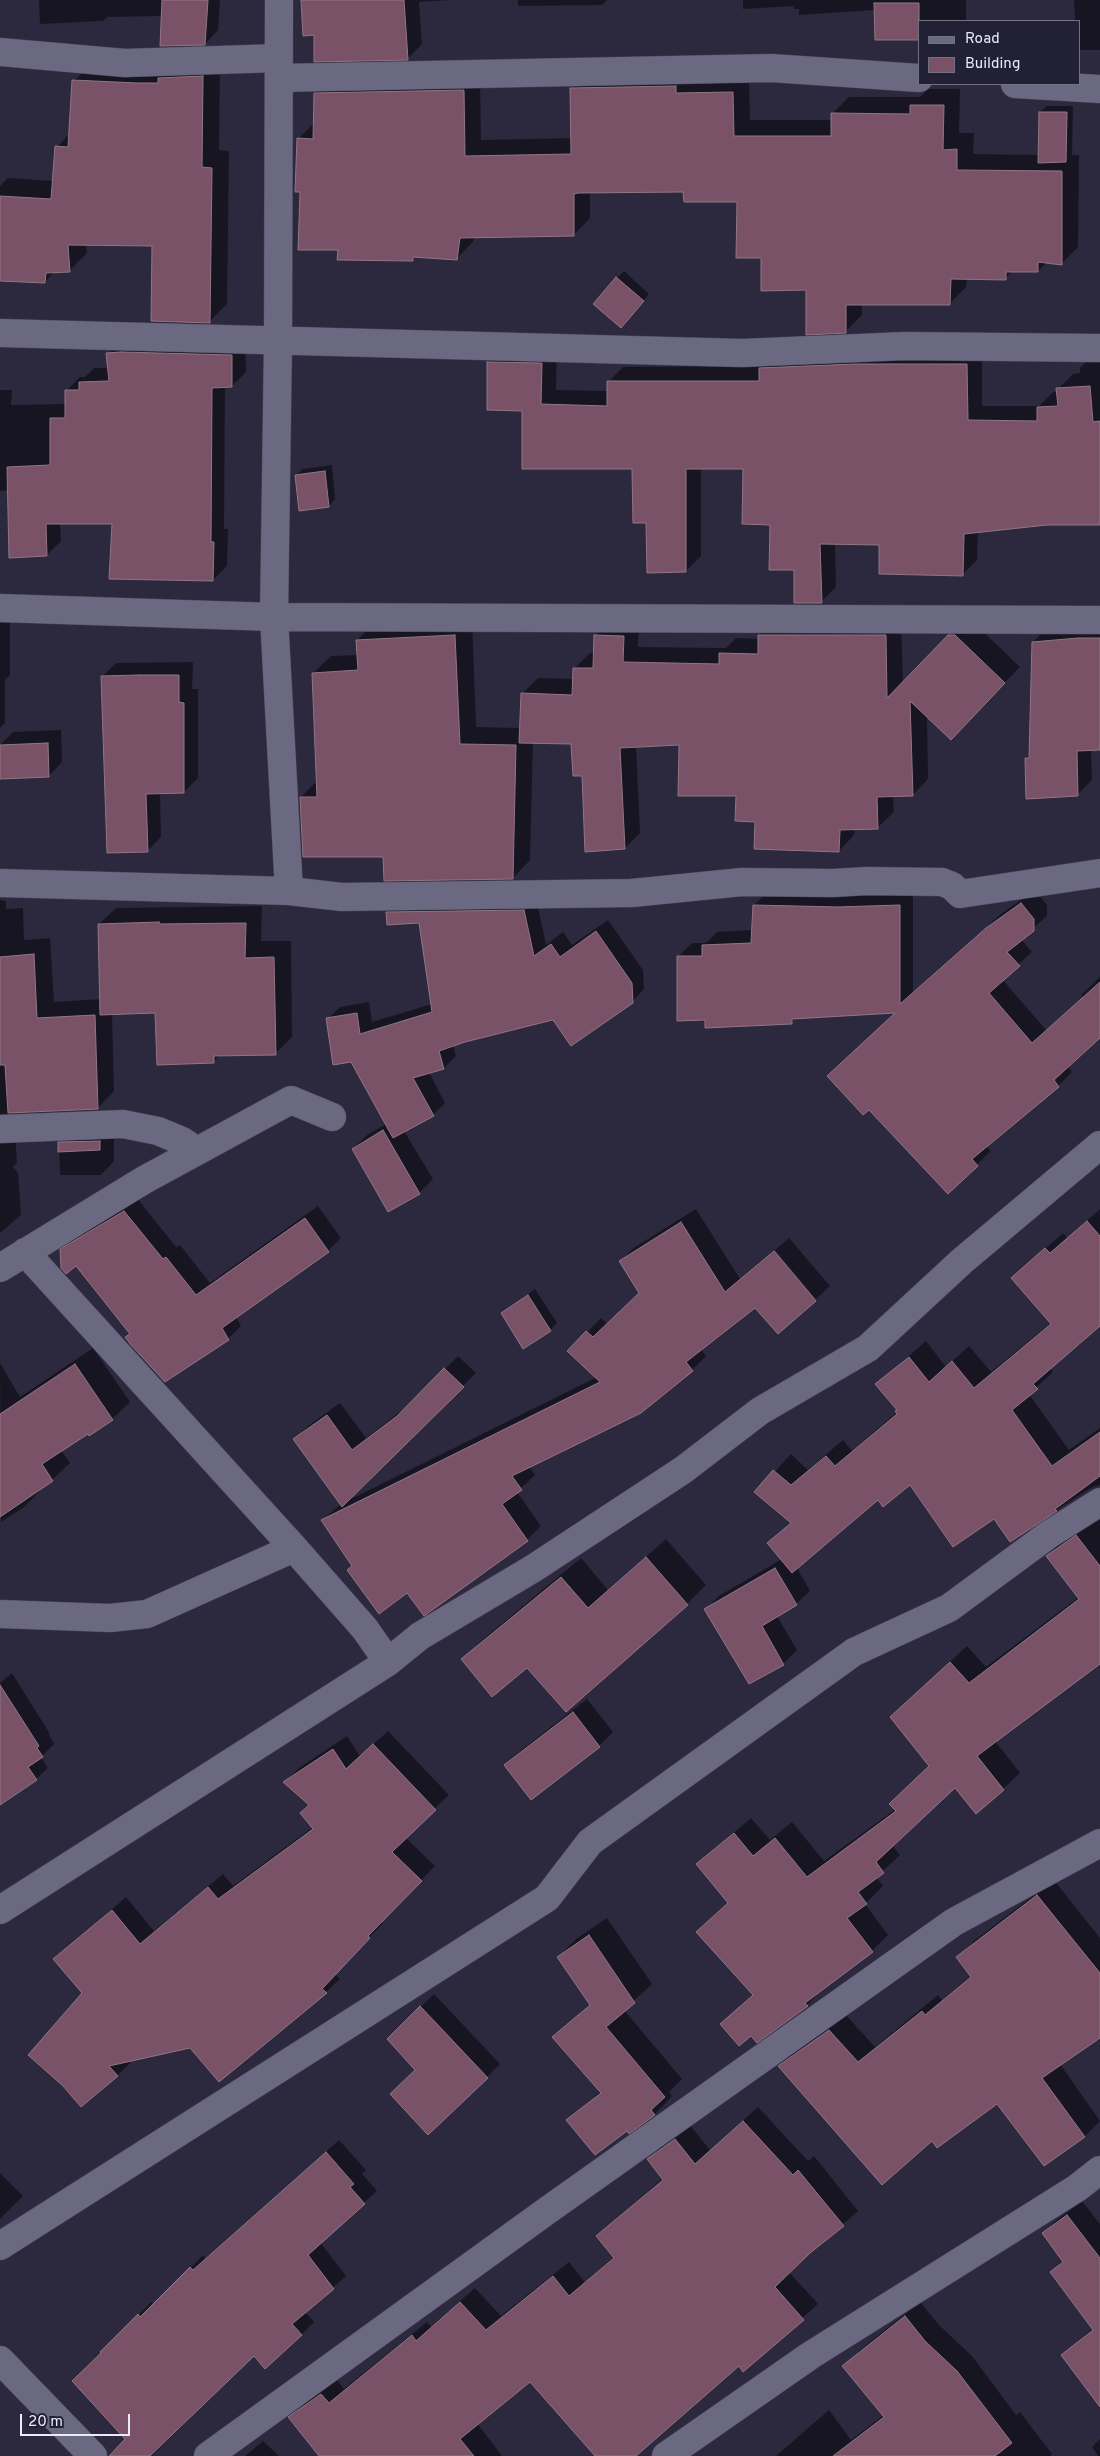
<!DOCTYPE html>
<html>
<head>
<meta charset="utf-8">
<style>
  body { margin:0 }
  #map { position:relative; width:1100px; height:2456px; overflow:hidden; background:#2c293f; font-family:Overpass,sans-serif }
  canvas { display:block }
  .legend { position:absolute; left:918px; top:20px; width:162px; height:65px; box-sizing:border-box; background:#222035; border:1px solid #727083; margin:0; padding:6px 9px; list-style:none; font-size:15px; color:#eae9f7 }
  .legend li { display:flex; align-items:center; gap:10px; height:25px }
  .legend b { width:25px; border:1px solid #727083 }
  .scale { position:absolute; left:20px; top:2414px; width:110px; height:22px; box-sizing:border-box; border:2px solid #eae9f7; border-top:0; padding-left:6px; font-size:15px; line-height:18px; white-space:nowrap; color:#eae9f7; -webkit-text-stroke:4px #222035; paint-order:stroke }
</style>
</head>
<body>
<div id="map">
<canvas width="1100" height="2456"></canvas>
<ul class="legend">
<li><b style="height:6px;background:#6b6881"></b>Road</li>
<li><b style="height:14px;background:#7a5267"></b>Building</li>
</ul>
<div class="scale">20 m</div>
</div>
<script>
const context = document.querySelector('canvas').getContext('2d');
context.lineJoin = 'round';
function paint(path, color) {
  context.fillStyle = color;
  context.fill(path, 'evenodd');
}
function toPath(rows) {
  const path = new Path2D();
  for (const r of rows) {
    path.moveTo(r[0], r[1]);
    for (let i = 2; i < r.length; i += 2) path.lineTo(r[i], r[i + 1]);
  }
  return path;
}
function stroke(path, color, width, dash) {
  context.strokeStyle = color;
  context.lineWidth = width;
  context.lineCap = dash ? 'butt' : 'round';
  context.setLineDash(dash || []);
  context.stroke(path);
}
const shadow = toPath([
  [39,0,220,0,218,30,205,44,163,16,107,17,103,21,40,24],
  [302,0,451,0,419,2,422,44,407,59,315,34],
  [518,0,607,0,602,5,518,6],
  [743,0,966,0,966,21,919,21,875,10,799,15,799,9,794,9,794,6,743,9],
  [1074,0,1100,0,1100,50,1079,50,1079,21,1075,21],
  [220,59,219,150,229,151,227,304,209,322,154,244,86,244,87,253,69,271,55,271,45,282,0,280,0,186,8,178,54,181,57,147,70,133,74,81,91,63],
  [588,72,749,76,750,120,832,120,832,114,849,97,920,97,928,89,960,89,959,133,974,133,973,154,1039,155,1040,112,1047,106,1073,106,1072,155,1079,155,1078,247,1061,264,1047,262,1038,271,1013,271,1005,278,967,278,966,287,950,303,862,303,862,315,845,332,807,289,762,256,738,201,685,191,590,191,590,218,574,235,474,237,473,242,456,259,416,256,413,260,339,249,301,191,298,139,315,122,315,93,331,77,480,74,481,140,572,138,572,88],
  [624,271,649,294,627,320,617,278],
  [122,340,245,341,246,372,232,386,225,386,224,529,228,529,227,566,213,580,113,522,60,523,61,541,47,555,9,490,0,491,0,390,12,390,11,405,67,404,66,391,80,377,85,377,94,368,109,368,108,354],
  [504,347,557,349,556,390,608,391,608,382,623,367,763,366,776,353,982,349,982,406,1039,406,1053,392,1058,392,1058,389,1073,374,1080,373,1080,368,1095,353,1100,353,1100,523,1047,524,978,532,977,560,962,575,881,544,835,543,836,587,821,602,795,568,744,467,701,468,701,556,686,571,647,521,633,468,523,409,489,362],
  [332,465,335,499,329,506,296,475,303,469],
  [10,613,10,675,5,680,5,723,0,728,0,614],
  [472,618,476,727,521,728,522,694,538,678,574,679,574,669,590,653,594,653,595,636,611,620,639,621,638,647,726,648,736,638,760,639,760,635,775,620,901,620,903,684,965,620,971,620,1020,667,966,722,927,715,928,779,913,795,893,796,894,812,878,827,855,828,854,835,839,851,756,821,737,795,680,744,636,746,640,833,625,848,583,775,572,743,533,742,530,860,513,878,384,855,301,797,318,780,313,673,331,656,358,655,357,640,374,623],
  [1100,625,1100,748,1091,749,1092,780,1077,795,1026,758,1031,753,1033,642,1048,627],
  [193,662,192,689,198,689,198,778,184,792,160,792,161,837,147,851,103,676,116,663],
  [61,730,62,762,49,776,0,766,0,745,13,732],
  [1035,890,1047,905,1047,916,1021,939,1032,952,1002,979,1046,1030,1083,998,1081,995,1100,977,1100,1038,1067,1066,1072,1072,1058,1086,986,1146,991,1151,948,1192,897,1012,797,1017,791,1023,706,1019,678,957,692,943,706,943,717,932,753,930,754,905,768,892,913,892,913,992,1001,914],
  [536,898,546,945,563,932,572,945,608,920,643,970,644,989,632,1002,453,1045,456,1056,444,1068,429,1072,445,1103,433,1115,404,1131,433,1179,419,1193,353,1149,367,1135,386,1124,328,1019,340,1007,369,1002,372,1022,432,1004,420,922,387,913,399,900],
  [0,900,6,901,6,909,23,908,24,940,50,938,54,1002,101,999,99,924,116,908,262,906,261,941,291,941,292,1037,275,1054,221,1054,214,1061,156,1012,112,1013,114,1091,98,1108,0,1114],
  [0,1121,15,1131,17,1163,13,1167,18,1173,21,1215,0,1233],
  [114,1127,114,1161,101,1175,60,1175,59,1143,73,1129],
  [137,1198,176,1247,180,1245,210,1283,318,1206,341,1238,328,1251,236,1317,241,1326,228,1339,127,1337,131,1333,76,1264,62,1250,75,1237],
  [696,1209,740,1279,773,1251,815,1301,755,1306,701,1349,706,1356,692,1370,529,1466,535,1475,517,1492,541,1526,527,1540,407,1591,354,1565,322,1520,341,1504,295,1439,308,1426,340,1403,366,1438,410,1404,458,1356,476,1373,347,1501,597,1377,569,1351,601,1318,608,1324,640,1293,620,1261,635,1247],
  [1100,1209,1100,1324,1050,1368,1053,1372,1029,1394,1069,1450,1100,1428,1100,1485,1091,1488,1010,1540,994,1517,911,1483,878,1499,797,1568,810,1591,796,1604,777,1616,797,1650,783,1664,750,1683,706,1609,719,1596,782,1559,769,1543,791,1522,756,1492,791,1454,808,1470,843,1440,852,1451,897,1412,898,1410,877,1384,926,1341,946,1367,969,1346,991,1372,1051,1323,1012,1278,1063,1233,1067,1238],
  [789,1238,830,1286,816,1299,775,1250],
  [535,1289,557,1323,550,1330,502,1314],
  [93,1348,130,1402,112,1419,88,1432,61,1450,70,1463,52,1480,39,1489,40,1491,23,1508,1,1522,0,1363,20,1397],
  [1100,1516,1100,1663,995,1741,1020,1773,1003,1789,955,1786,892,1845,900,1855,876,1877,883,1886,865,1904,888,1935,872,1951,823,1988,807,2005,757,2041,751,2034,721,2024,753,1994,728,1903,697,1864,751,1818,770,1840,792,1822,824,1861,896,1809,931,1766,908,1701,967,1646,986,1667,1079,1597,1047,1556,1064,1540],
  [666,1539,706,1585,687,1604,527,1667,463,1659,482,1640,581,1558,608,1590],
  [12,1673,50,1734,49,1735,54,1744,41,1757,48,1768,36,1779,0,1804,0,1683],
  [587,1699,613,1732,599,1746,505,1765,519,1752],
  [388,1731,449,1795,405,1837,435,1866,381,1921,383,1923,335,1974,340,1979,326,1992,219,2080,191,2047,130,2060,131,2062,117,2076,81,2105,83,1993,55,1959,126,1897,154,1931,223,1874,233,1886,313,1827,310,1804,285,1782,299,1768,347,1736,360,1756],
  [1054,1880,1100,1938,1100,2036,1060,2064,1100,2121,1085,2136,1044,2164,997,2102,932,2139,779,2066,795,2050,846,2015,875,2047,938,1995,942,2000,972,1975,958,1957,974,1941],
  [607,1918,652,1984,624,2010,682,2079,669,2092,672,2096,655,2114,629,2132,627,2129,568,2121,601,2091,554,2037,591,2003,558,1957,576,1939],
  [434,1994,500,2064,487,2077,416,2069,388,2039],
  [758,2107,808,2161,814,2156,858,2211,789,2272,818,2304,744,2370,739,2365,622,2456,597,2456,530,2380,477,2423,502,2456,321,2456,290,2417,305,2403,337,2380,344,2389,427,2322,431,2327,475,2288,501,2316,569,2262,585,2282,614,2257,597,2236,663,2178,649,2159,664,2144,690,2125,710,2150],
  [339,2140,366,2170,362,2174,377,2191,320,2242,346,2276,305,2312,314,2322,302,2334,265,2367,254,2354,152,2456,143,2456,102,2352,151,2302,154,2305,203,2255,206,2258],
  [0,2173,23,2196,0,2219],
  [1082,2201,1100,2224,1100,2405,1062,2355,1093,2328,1051,2272,1063,2260,1043,2233,1058,2219],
  [920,2302,940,2326,972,2356,1016,2415,1020,2412,1052,2454,1050,2456,776,2456,829,2410,851,2440,884,2415,844,2366,859,2351],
  [1100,2439,1100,2456,1098,2456,1092,2447],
  [263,2441,279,2456,245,2456]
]);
const building = toPath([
  [162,0,208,0,205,45,160,46,162,0],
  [301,0,404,0,408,60,314,62,314,35,303,36,301,0],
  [874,3,919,3,919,40,875,40,874,3],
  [203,76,202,167,212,168,210,323,151,321,152,246,68,245,70,272,46,273,45,283,0,281,0,196,51,199,55,146,68,147,72,80,137,83,158,83,158,78,203,76],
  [676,86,676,93,733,92,734,136,831,136,831,113,910,114,910,105,944,105,943,150,957,149,957,170,1062,171,1062,265,1038,262,1038,272,1006,272,1006,280,951,279,950,305,846,305,846,333,806,335,806,290,761,291,761,258,736,258,737,202,684,202,683,192,578,193,574,194,574,236,460,238,457,260,413,257,413,261,337,260,338,250,298,250,300,192,295,192,297,138,313,139,314,93,464,90,465,156,571,154,570,88,676,86],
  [1039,112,1067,112,1066,162,1038,163,1039,112],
  [616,277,644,301,621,328,593,304,616,277],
  [121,352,232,355,232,387,212,388,211,542,214,542,213,581,109,579,112,524,46,524,47,556,9,558,7,467,50,465,50,418,65,418,65,390,79,390,79,382,109,381,106,353,121,352],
  [487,362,542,363,541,404,607,406,607,381,759,381,759,368,855,364,967,364,968,420,1037,421,1037,407,1058,406,1056,388,1090,386,1093,422,1100,421,1100,525,1047,525,964,534,963,576,879,574,879,545,820,544,822,603,794,603,794,570,769,570,770,525,742,524,743,469,686,469,686,572,647,573,646,523,633,523,632,469,522,469,522,411,487,410,487,362],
  [325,471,329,507,299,511,295,475,325,471],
  [455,635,460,744,516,745,513,879,384,881,383,857,303,857,300,797,317,797,312,673,358,670,356,640,455,635],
  [594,635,624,636,623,662,719,664,719,653,758,654,758,635,886,635,887,698,948,635,955,635,1005,683,951,740,910,701,913,796,877,797,878,829,840,830,839,852,754,849,755,822,735,821,736,796,678,796,679,745,620,748,625,849,585,852,582,776,573,776,571,744,519,743,521,693,572,695,573,668,593,668,594,635],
  [1078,638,1100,638,1100,750,1077,751,1078,796,1026,799,1025,758,1029,758,1032,642,1078,638],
  [140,675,179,675,179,702,184,703,184,793,146,794,148,852,107,853,101,676,140,675],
  [48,743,49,777,0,779,0,745,48,743],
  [1021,903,1034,919,1034,931,1007,952,1020,966,989,993,1032,1043,1100,982,1100,1038,1054,1080,1059,1087,972,1159,978,1166,948,1194,869,1110,863,1115,827,1076,895,1013,792,1019,792,1024,705,1028,705,1020,677,1021,677,956,702,956,702,945,751,943,753,905,838,907,900,905,900,1004,986,928,1021,903],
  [524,910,534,956,551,944,560,957,596,931,632,983,633,1003,571,1046,553,1020,465,1042,439,1051,444,1069,413,1078,434,1116,393,1138,351,1062,333,1065,326,1018,357,1013,360,1034,432,1012,419,923,387,925,386,912,524,910],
  [159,922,159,924,246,923,245,958,274,957,276,1055,214,1056,214,1063,157,1065,155,1013,100,1015,98,924,159,922],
  [34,954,37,1018,95,1015,98,1109,8,1113,5,1065,0,1065,0,957,34,954],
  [383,1130,420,1194,388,1212,352,1149,383,1130],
  [100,1141,100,1150,58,1152,58,1142,100,1141],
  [124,1211,163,1259,166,1257,196,1295,305,1218,329,1252,222,1328,229,1340,165,1382,131,1345,125,1337,130,1334,76,1266,66,1274,61,1268,60,1249,124,1211],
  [1087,1221,1100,1236,1100,1326,1033,1384,1038,1389,1012,1410,1052,1466,1100,1432,1100,1476,1055,1509,1057,1511,1010,1542,994,1519,953,1547,910,1485,883,1507,878,1500,792,1573,767,1543,791,1523,754,1492,773,1470,791,1485,826,1456,835,1466,897,1414,895,1411,897,1410,875,1384,909,1357,929,1382,952,1361,974,1388,1051,1324,1011,1278,1045,1248,1050,1253,1087,1221],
  [681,1222,725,1292,774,1251,816,1301,778,1334,755,1308,686,1362,693,1371,641,1413,512,1476,522,1490,502,1504,528,1541,424,1616,407,1593,379,1614,347,1570,352,1566,321,1520,600,1382,567,1351,586,1331,593,1337,639,1293,619,1261,681,1222],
  [528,1295,551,1331,523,1349,501,1313,528,1295],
  [75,1364,113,1420,89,1436,88,1434,42,1464,53,1481,0,1517,0,1414,75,1364],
  [444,1368,464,1387,342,1507,293,1439,327,1415,352,1450,397,1416,444,1368],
  [1076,1535,1100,1566,1100,1664,977,1756,1004,1790,976,1814,955,1788,876,1862,884,1873,858,1892,867,1904,847,1918,873,1952,805,2003,808,2006,757,2043,751,2036,739,2046,720,2024,753,1995,696,1932,728,1903,696,1864,734,1833,753,1856,775,1838,807,1877,896,1811,889,1804,929,1766,890,1717,950,1662,969,1683,1079,1599,1046,1556,1076,1535],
  [646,1557,688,1605,566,1712,527,1668,492,1697,461,1659,561,1577,588,1608,646,1557],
  [775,1568,797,1605,762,1626,784,1665,749,1684,704,1609,775,1568],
  [0,1685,39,1746,37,1748,43,1757,28,1767,37,1780,0,1805,0,1685],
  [573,1712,600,1747,531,1800,504,1765,573,1712],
  [373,1744,436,1810,392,1852,422,1881,368,1936,370,1938,322,1989,327,1993,219,2082,190,2048,109,2066,118,2076,81,2107,63,2086,28,2055,82,1993,53,1959,112,1910,140,1944,208,1887,218,1899,313,1829,300,1813,309,1805,283,1782,333,1749,346,1769,373,1744],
  [1037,1895,1100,1973,1100,2038,1042,2078,1085,2137,1044,2166,997,2104,937,2148,932,2141,882,2185,778,2066,829,2030,858,2062,922,2011,925,2015,971,1977,956,1957,1037,1895],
  [589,1935,635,2003,606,2027,665,2097,651,2110,655,2115,629,2134,627,2131,595,2155,566,2120,601,2093,552,2037,590,2005,557,1957,589,1935],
  [420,2006,488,2078,428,2135,390,2094,415,2070,387,2039,420,2006],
  [743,2121,793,2175,798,2170,844,2226,810,2253,775,2287,804,2320,743,2372,739,2366,636,2456,595,2456,530,2382,460,2439,474,2456,319,2456,288,2417,321,2394,329,2403,412,2335,416,2341,460,2302,486,2330,553,2276,569,2296,614,2258,596,2236,663,2180,647,2159,675,2139,695,2164,743,2121],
  [326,2152,354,2184,350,2187,365,2204,308,2255,334,2289,292,2324,302,2335,265,2369,254,2356,150,2456,109,2456,125,2439,72,2381,101,2353,100,2352,138,2314,140,2317,190,2267,193,2270,326,2152],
  [1067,2215,1100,2258,1100,2407,1061,2355,1093,2330,1050,2272,1063,2262,1042,2233,1067,2215],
  [905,2316,925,2341,957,2371,1012,2443,995,2456,833,2456,884,2417,842,2366,905,2316]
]);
const street = toPath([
  [279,0,278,341,274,617,289,891,342,897,632,893,742,882,833,883,867,881,942,882,952,886,960,894,1100,873],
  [0,52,125,63,279,58],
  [279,78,771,68,919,78],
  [1015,84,1100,89],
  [0,333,742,353,905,346,1100,348],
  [0,608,274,617,1100,620],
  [0,883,289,891],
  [0,1129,123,1124,158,1131,182,1141,197,1151],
  [25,1252,294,1548,365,1629,388,1662,420,1636,534,1568,683,1470,760,1411,868,1348,962,1261,1100,1145],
  [0,1268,144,1180,291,1100,332,1117],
  [0,1614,110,1618,147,1614,294,1548],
  [0,1910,388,1662],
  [0,2246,547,1898,590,1842,854,1652,949,1608,1048,1535,1100,1502],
  [0,2360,93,2456],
  [208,2456,548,2210,954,1922,1100,1843],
  [666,2456,811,2355,1077,2188,1100,2170]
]);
paint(shadow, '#0007');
paint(building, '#7a5267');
stroke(building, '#917684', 1);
stroke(street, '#484657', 29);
stroke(street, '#6b6881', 28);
</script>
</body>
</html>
